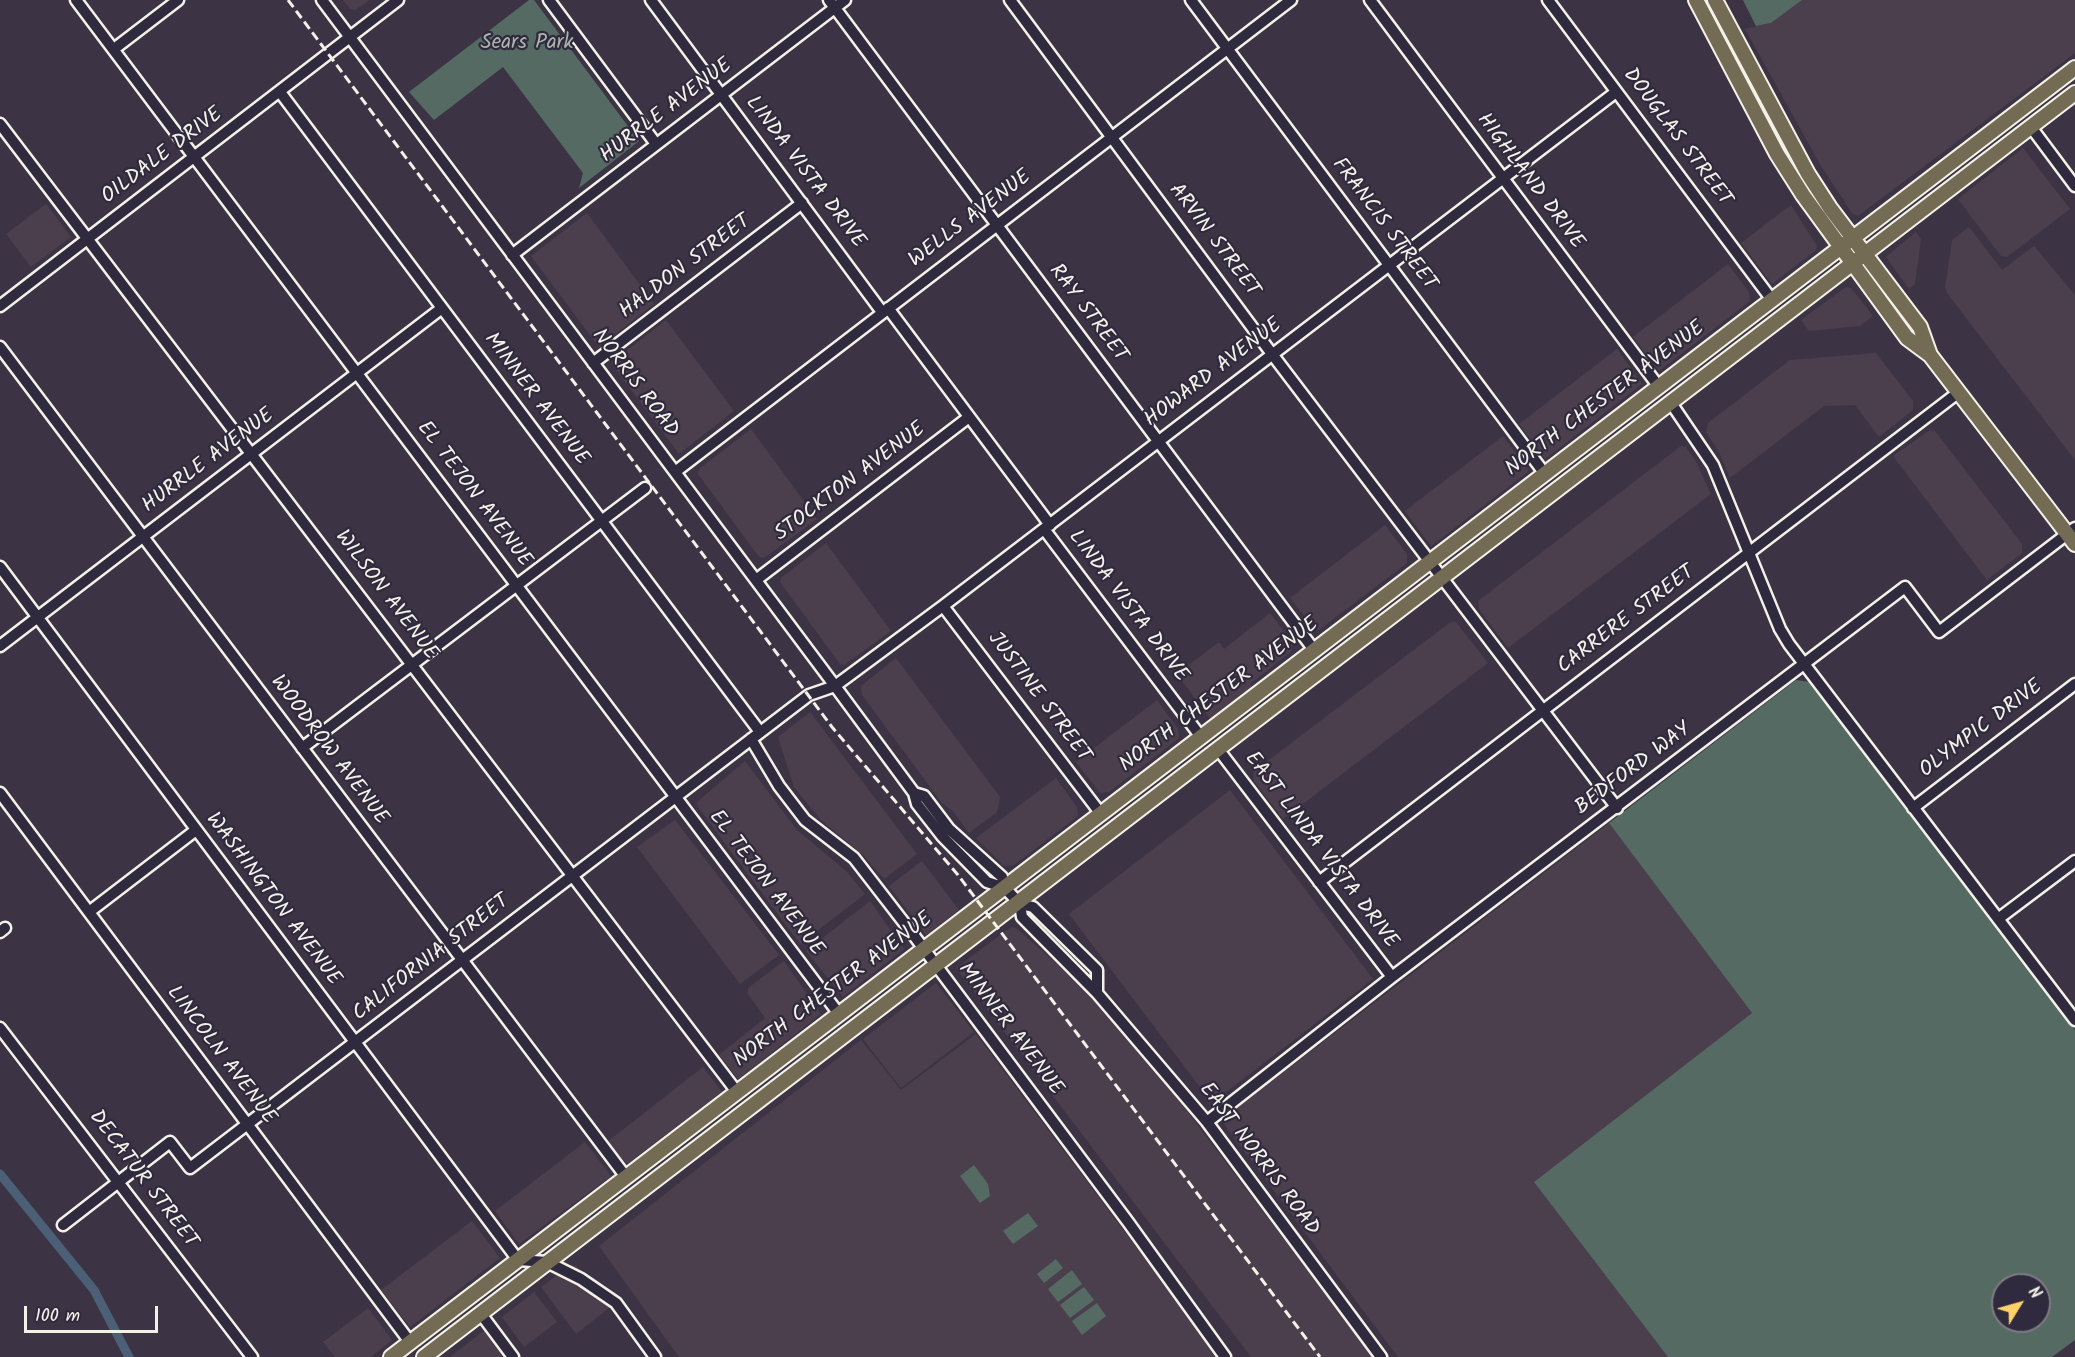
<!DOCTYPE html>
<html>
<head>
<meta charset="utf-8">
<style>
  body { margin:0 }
  #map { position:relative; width:2075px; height:1357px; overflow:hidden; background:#3c3444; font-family:Kalam,sans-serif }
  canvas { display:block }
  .north { position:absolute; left:1991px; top:1273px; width:60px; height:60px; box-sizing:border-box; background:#2f2a3d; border:2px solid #7e7a81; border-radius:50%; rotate:53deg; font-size:16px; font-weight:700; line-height:24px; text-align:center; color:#f4f1e8 }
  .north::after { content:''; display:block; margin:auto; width:21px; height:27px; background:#ffd166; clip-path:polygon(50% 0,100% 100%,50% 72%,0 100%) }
  .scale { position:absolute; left:24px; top:1306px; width:134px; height:27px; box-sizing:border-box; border:3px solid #f4f1e8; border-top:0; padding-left:8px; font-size:18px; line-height:21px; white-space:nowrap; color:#f4f1e8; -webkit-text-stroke:4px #2f2a3d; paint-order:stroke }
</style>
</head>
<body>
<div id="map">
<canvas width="2075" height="1357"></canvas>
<div class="north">N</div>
<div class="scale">100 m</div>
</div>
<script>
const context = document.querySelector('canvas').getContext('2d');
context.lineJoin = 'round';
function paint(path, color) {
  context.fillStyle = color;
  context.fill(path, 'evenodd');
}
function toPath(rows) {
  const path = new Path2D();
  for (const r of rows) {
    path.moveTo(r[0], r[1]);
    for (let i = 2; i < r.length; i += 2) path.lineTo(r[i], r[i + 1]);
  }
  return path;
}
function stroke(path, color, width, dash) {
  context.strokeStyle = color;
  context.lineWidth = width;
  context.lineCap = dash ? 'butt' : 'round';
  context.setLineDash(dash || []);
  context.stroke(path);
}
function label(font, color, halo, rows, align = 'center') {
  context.font = font + ' Kalam,sans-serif';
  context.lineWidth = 4.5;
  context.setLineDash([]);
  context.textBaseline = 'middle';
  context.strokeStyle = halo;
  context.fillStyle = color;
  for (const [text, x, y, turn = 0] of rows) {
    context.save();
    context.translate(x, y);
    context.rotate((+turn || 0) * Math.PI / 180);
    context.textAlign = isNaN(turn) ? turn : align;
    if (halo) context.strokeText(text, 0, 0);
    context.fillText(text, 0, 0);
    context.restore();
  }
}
const built = toPath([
  [343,0,370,0,355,10,350,9],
  [1802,0,2075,0,2075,53,1858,216,1852,213,1821,166,1745,29,1771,23],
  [2023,148,2070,209,2007,257,2001,256,1958,199],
  [46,204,71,237,31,267,6,234],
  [1791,205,1817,246,1816,250,1772,284,1741,243],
  [587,213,654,304,599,347,531,256],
  [1969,227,2002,270,2034,246,2075,295,2075,460,1947,293,1945,288,1952,240],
  [1916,232,1921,239,1915,284,1909,289,1886,257],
  [1728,264,1749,292,1750,301,1659,371,1633,337],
  [1846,287,1851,288,1873,316,1860,326,1809,331,1801,320],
  [666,320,734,411,679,454,611,363],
  [1617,349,1642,384,1545,459,1519,424],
  [1876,353,1913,401,1913,410,1879,437,1855,405,1824,406,1730,478,1719,452,1706,432,1708,423,1790,360],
  [751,429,817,519,764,558,759,557,698,474,699,469],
  [1930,430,1935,431,2022,544,2022,553,1987,580,1893,456],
  [1503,436,1529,471,1431,546,1405,511],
  [1681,446,1686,447,1695,460,1711,494,1508,648,1479,609,1478,601],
  [1385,525,1407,554,1407,563,1319,630,1314,629,1290,598],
  [826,543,891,631,844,665,840,664,780,582,781,578],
  [1270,613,1292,642,1292,651,1250,684,1256,692,1214,724,1177,674,1219,642,1224,649],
  [1452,621,1456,622,1488,663,1283,819,1254,781,1253,772],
  [896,658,1000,797,997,812,969,833,953,811,942,803,862,695,861,686],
  [1157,700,1178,729,1179,738,1109,792,1100,793,1076,762],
  [810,712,917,854,884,879,863,855,820,819,794,787,778,737],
  [745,761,797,830,847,872,865,894,800,944,698,807,697,802],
  [1056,778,1077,807,1078,816,1014,865,1004,866,976,838],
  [1230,790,1373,979,1212,1103,1069,914],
  [675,820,779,955,740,984,637,847],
  [1609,823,1752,1013,1534,1182,1668,1357,1398,1357,1224,1124,1225,1117],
  [922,861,959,910,926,935,889,886],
  [870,901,904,949,843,997,806,951],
  [1011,927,1016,928,1112,1012,1373,1357,1251,1357,956,968],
  [784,961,821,1014,738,1079,719,1055,765,1018,748,994,748,988],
  [936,983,974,1032,901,1088,863,1039],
  [976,1034,1219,1357,679,1357,599,1246,861,1040,901,1090],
  [703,1067,722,1092,627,1164,607,1142],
  [585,1142,611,1176,519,1244,495,1211],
  [472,1221,500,1258,410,1327,381,1290],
  [572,1265,576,1266,609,1308,576,1334,541,1287],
  [534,1292,557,1322,524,1347,502,1317],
  [368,1308,392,1340,371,1357,335,1357,323,1342],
  [486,1329,504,1354,500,1357,450,1357]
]);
const green = toPath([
  [529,0,534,0,639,141,579,188,583,173,503,67,434,120,409,92],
  [1743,0,1802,0,1771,23,1756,26],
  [1796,680,1810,682,2075,1030,2075,1340,2052,1357,1668,1357,1534,1182,1752,1013,1609,823],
  [2003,1285,2039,1285,2039,1321,2003,1321],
  [974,1165,988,1184,990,1196,980,1203,960,1176],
  [1028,1213,1038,1226,1013,1244,1003,1231],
  [1056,1259,1063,1268,1044,1283,1037,1274],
  [1072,1270,1082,1284,1058,1302,1048,1289],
  [1084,1287,1094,1300,1070,1318,1060,1305],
  [1097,1303,1106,1316,1082,1335,1072,1321]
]);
const canal = toPath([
  [0,1174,94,1290,129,1357]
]);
const minor = toPath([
  [76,0,839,1014],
  [322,0,835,686,914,793,917,804,942,836,987,882,1005,888,1020,904,1033,907,1097,970,1097,993],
  [549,0,656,144],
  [651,0,882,312],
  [829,0,1314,650],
  [1010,0,1272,354,1617,808],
  [1191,0,1545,474],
  [1370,0,1659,387],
  [1548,0,1772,300],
  [114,49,178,0],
  [280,92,760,732],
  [0,124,737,1092],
  [2031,127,2075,186],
  [512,255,845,0],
  [0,306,398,0],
  [888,308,1050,525],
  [0,347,626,1177],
  [593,363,802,203],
  [1671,403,1713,465,1780,629,1789,644,2075,1020],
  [675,472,1291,0],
  [1044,529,1201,737],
  [0,567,518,1260,547,1262,581,1279,616,1303,655,1357],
  [756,580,969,417],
  [943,606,1101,814],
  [0,646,442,308],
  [751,739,779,786,805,820,854,858,912,933,1128,1222,1225,1357],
  [302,748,645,488],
  [1218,749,1392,977],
  [0,793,410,1342],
  [914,793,924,796,949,829,1002,877,1005,888],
  [1913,808,2075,684],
  [1319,882,1959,392],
  [1020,904,1022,917,1097,993,1207,1122,1381,1357],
  [89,912,196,830],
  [1998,919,2075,861],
  [0,932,5,928],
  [0,1028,252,1357],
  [1207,1122,1392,977,1905,587,1939,632,2075,528],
  [63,1225,170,1142,190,1168,809,695,835,686,943,606,1616,92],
  [481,1314,513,1357]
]);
const major = toPath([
  [1696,0,1777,154,1803,195,1907,338,1930,355,2075,544],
  [1715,0,1808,174,1830,208,1920,327,1930,355],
  [391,1357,2075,68],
  [424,1357,2075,93]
]);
const rail = toPath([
  [288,0,832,727,958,875,1320,1357]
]);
const parkNames = [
  ["Sears Park",527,44]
];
const streetNames = [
  ["HURRLE AVENUE",667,112,-37],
  ["DOUGLAS STREET",1676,138,53],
  ["OILDALE DRIVE",163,157,-37],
  ["LINDA VISTA DRIVE",804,173,53],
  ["HIGHLAND DRIVE",1529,182,53],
  ["WELLS AVENUE",971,220,-37],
  ["FRANCIS STREET",1383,225,53],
  ["ARVIN STREET",1213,241,53],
  ["HALDON STREET",686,268,-37],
  ["RAY STREET",1087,314,53],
  ["HOWARD AVENUE",1214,374,-37],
  ["NORRIS ROAD",634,384,53],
  ["MINNER AVENUE",535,400,53],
  ["NORTH CHESTER AVENUE",1606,400,-37],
  ["HURRLE AVENUE",209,462,-37],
  ["STOCKTON AVENUE",851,483,-37],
  ["EL TEJON AVENUE",473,495,53],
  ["WILSON AVENUE",385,596,53],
  ["LINDA VISTA DRIVE",1127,607,53],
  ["CARRERE STREET",1627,621,-37],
  ["NORTH CHESTER AVENUE",1220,696,-37],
  ["JUSTINE STREET",1038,698,53],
  ["OLYMPIC DRIVE",1982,730,-37],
  ["WOODROW AVENUE",328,751,53],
  ["BEDFORD WAY",1634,770,-37],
  ["EAST LINDA VISTA DRIVE",1320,851,53],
  ["EL TEJON AVENUE",765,884,53],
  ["WASHINGTON AVENUE",272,900,53],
  ["CALIFORNIA STREET",432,959,-38],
  ["NORTH CHESTER AVENUE",834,991,-37],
  ["MINNER AVENUE",1009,1030,53],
  ["LINCOLN AVENUE",220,1056,53],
  ["EAST NORRIS ROAD",1258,1160,53],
  ["DECATUR STREET",142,1180,53]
];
paint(built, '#4c3f4d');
paint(green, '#566a64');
stroke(canal, '#4b6076', 9);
stroke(minor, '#f4f1e8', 15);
stroke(major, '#f4f1e8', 18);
stroke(minor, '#2f2a3d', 10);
stroke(major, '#746b55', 14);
stroke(rail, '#f4f1e8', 3, [9, 4.5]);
label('21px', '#adb4ad', '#2f2a3d', parkNames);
label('21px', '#f4f1e8', '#2f2a3d', streetNames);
</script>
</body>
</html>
